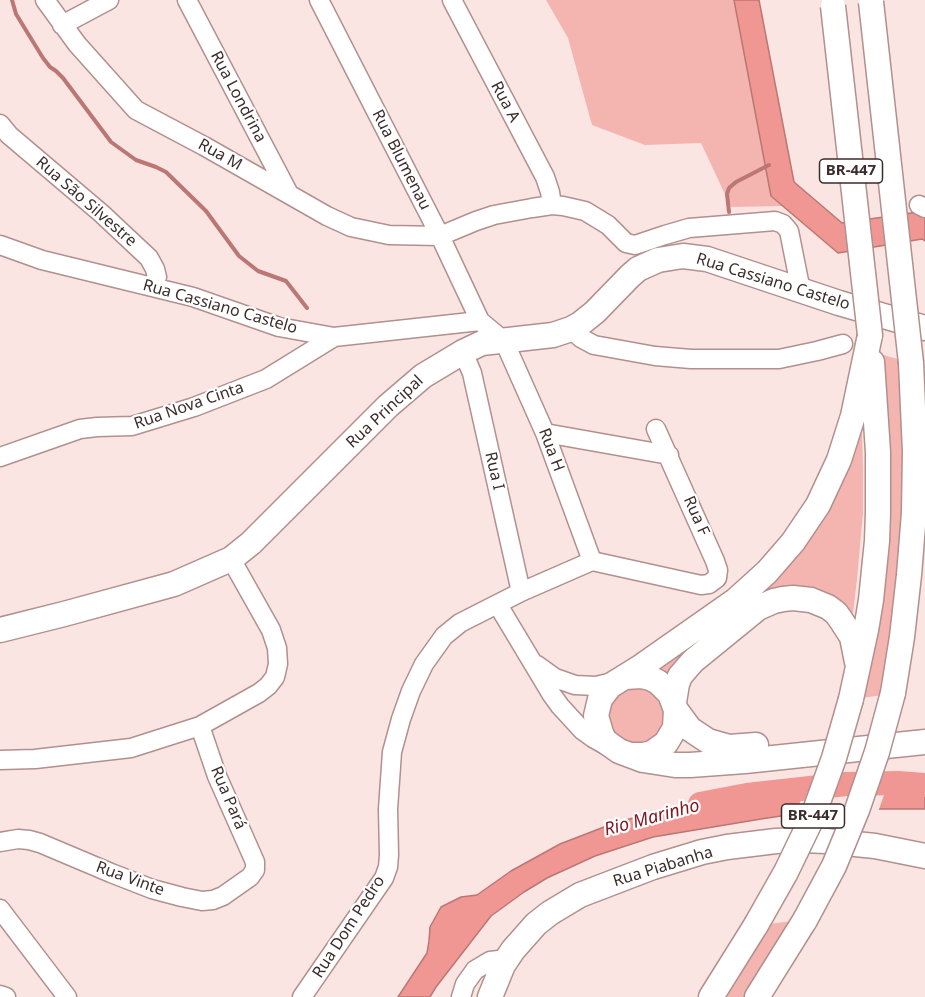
<!DOCTYPE html>
<html>
<head>
<meta charset="utf-8">
<style>
  body { margin:0 }
  canvas { display:block; background:#fae5e3 }
</style>
</head>
<body>
<canvas width="925" height="997"></canvas>
<script>
const context = document.querySelector('canvas').getContext('2d');
context.lineJoin = 'round';
function paint(path, color) {
  context.fillStyle = color;
  context.fill(path, 'evenodd');
}
function toPath(rows) {
  const path = new Path2D();
  for (const r of rows) {
    path.moveTo(r[0], r[1]);
    for (let i = 2; i < r.length; i += 2) path.lineTo(r[i], r[i + 1]);
  }
  return path;
}
function stroke(path, color, width, dash) {
  context.strokeStyle = color;
  context.lineWidth = width;
  context.lineCap = dash ? 'butt' : 'round';
  context.setLineDash(dash || []);
  context.stroke(path);
}
function label(font, color, halo, rows, align = 'center') {
  context.font = font + ' "Noto Sans",sans-serif';
  context.lineWidth = 4.5;
  context.setLineDash([]);
  context.textBaseline = 'middle';
  context.strokeStyle = halo;
  context.fillStyle = color;
  for (const [text, x, y, turn = 0] of rows) {
    context.save();
    context.translate(x, y);
    context.rotate((+turn || 0) * Math.PI / 180);
    context.textAlign = isNaN(turn) ? turn : align;
    if (halo) context.strokeText(text, 0, 0);
    context.fillText(text, 0, 0);
    context.restore();
  }
}
const green = toPath([
  [546,0,734,0,771,196,783,206,731,207,701,143,645,145,592,125,568,38],
  [880,354,901,360,908,513,883,695,861,698,886,452],
  [862,430,863,471,863,513,857,579,853,613,846,614,806,591,668,679,650,670,740,605,854,431],
  [634,681,665,697,666,733,636,750,606,731,609,695],
  [793,921,747,997,719,997,768,924]
]);
const water = toPath([
  [734,0,759,0,794,182,842,223,918,212,925,215,925,241,922,239,838,253,771,196,734,0],
  [872,784,925,785,925,809,873,809,801,813,761,819,653,837,595,856,547,878,524,892,491,916,436,987,430,997,398,997,427,953,429,941,430,927,441,907,461,897,477,895,511,871,560,844,617,822,679,807,798,789,872,784]
]);
const pier = toPath([
  [889,781,878,812,841,813,794,817,807,785]
]);
const stream = toPath([
  [12,0,16,14,43,58,50,67,56,71,63,78,111,142,136,160,156,167,166,172,206,211,239,256,258,271,286,281,307,308],
  [729,212,727,194,729,188,736,182,769,165]
]);
const river = toPath([
  [700,804,747,795,846,784,898,783,925,785]
]);
const minor = toPath([
  [45,0,77,44,136,110,204,146,327,216,351,227,389,235,440,236,476,221,494,215,532,208,552,205,563,206,585,211,608,225,626,243,635,245,665,235,689,228,775,221,783,224,789,231,801,291],
  [187,0,289,194],
  [319,0,440,236,480,321,504,341,545,433,592,561],
  [452,0,545,177,550,192,552,205],
  [62,25,109,0],
  [0,124,9,135,101,213,149,258,155,269,157,277,152,287],
  [919,205,925,208],
  [0,245,42,260,193,297,279,327,334,337,480,321],
  [571,329,581,338,594,345,655,356,691,359,779,359,817,351,843,344],
  [463,352,472,373,521,592],
  [545,433,669,455],
  [0,457,80,429,97,427,132,426,194,407,266,379,334,337],
  [592,561,701,585,709,584,717,578,718,570,715,561,656,429],
  [498,605,552,695,560,706,582,730,593,738,609,747],
  [537,665,555,678,575,685,596,686,617,681],
  [0,760,35,759,131,748,200,726,259,693,268,686,275,677,278,664,277,648,271,630,231,559],
  [0,842,18,839,29,840,40,843,111,873,152,889,182,897,202,901,213,900,223,896,250,877,255,870,255,862,217,776,200,726],
  [0,909,67,997],
  [0,995,6,997],
  [302,997,384,878,388,867,389,855,388,809,392,752,401,719,411,691,424,664,444,636,460,623,521,592,592,561],
  [461,997,465,984,475,970,490,961,507,959]
]);
const major = toPath([
  [870,335,853,416,839,460,818,505,793,542,767,572,736,600,639,668,610,686,600,699,596,716,601,733,605,741,619,751,643,760,675,765,690,765,745,761,925,742],
  [0,630,64,614,174,584,231,559,251,543,388,406,423,376,463,352,482,343,553,335,571,329,580,324,595,312,630,276,638,269,658,260,683,256,707,259,839,303,925,328],
  [625,677,642,676,650,678,658,682,670,694,676,710,675,728,666,743,652,753,644,755,633,755],
  [893,693,902,637,909,575,914,513,915,452,911,363],
  [851,699,866,630,871,600,877,541,878,512,878,452,872,362],
  [674,702,677,684,680,676,693,661,758,608,774,601,783,599,793,598,811,600,828,607,836,613,841,620,852,637,857,662],
  [676,710,690,729,708,741,729,747,756,745],
  [490,997,503,965,513,950,536,924,550,913,580,895,653,867,702,852,727,847,776,841,801,840,826,841,875,846,925,856],
  [711,997,756,925],
  [757,997,805,920]
]);
const majorBridge = toPath([
  [871,2,911,363],
  [833,6,870,335],
  [805,920,834,866,857,810,877,752,893,693],
  [756,925,786,872,813,816,834,758,851,699]
]);
const shields = [
  [851,171,63],
  [813,816,63]
];
const shieldNames = [
  ["BR-447",851,171],
  ["BR-447",813,816]
];
const streetNames = [
  ["Rua Londrina",238,97,62],
  ["Rua A",505,102,62],
  ["Rua M",220,155,29],
  ["Rua Blumenau",401,160,63],
  ["Rua São Silvestre",86,202,41],
  ["Rua Cassiano Castelo",773,282,17],
  ["Rua Cassiano Castelo",220,307,16],
  ["Rua Nova Cinta",189,406,-19],
  ["Rua Principal",385,412,-43],
  ["Rua H",551,450,69],
  ["Rua I",494,471,77],
  ["Rua F",696,516,66],
  ["Rua Pará",228,798,67],
  ["Rua Piabanha",663,867,-17],
  ["Rua Vinte",130,879,20],
  ["Rua Dom Pedro",349,927,-57]
];
const waterNames = [
  ["Rio Marinho",652,818,-15]
];
paint(green, '#f4b4b0');
paint(water, '#f19793');
stroke(water, '#ba7774', 1.5);
paint(pier, '#fae5e3');
stroke(stream, '#ba7774', 4);
stroke(river, '#f19793', 24);
stroke(minor, '#b1908e', 21);
stroke(major, '#b1908e', 27);
stroke(minor, '#fff', 18);
stroke(major, '#fff', 24);
stroke(majorBridge, '#b1908e', 27, []);
stroke(majorBridge, '#fff', 24);
for (const [x, y, w] of shields) {
  const box = new Path2D();
  box.roundRect(x - w / 2, y - 12, w, 24, 4.5);
  context.fillStyle = '#fff';
  context.fill(box);
  stroke(box, '#3a2d2c', 1.5);
}
label('bold 15px', '#3a2d2c', null, shieldNames);
label('16px', '#3a2d2c', '#fff', streetNames);
label('italic 18px', '#831a22', '#fff', waterNames);
</script>
</body>
</html>
